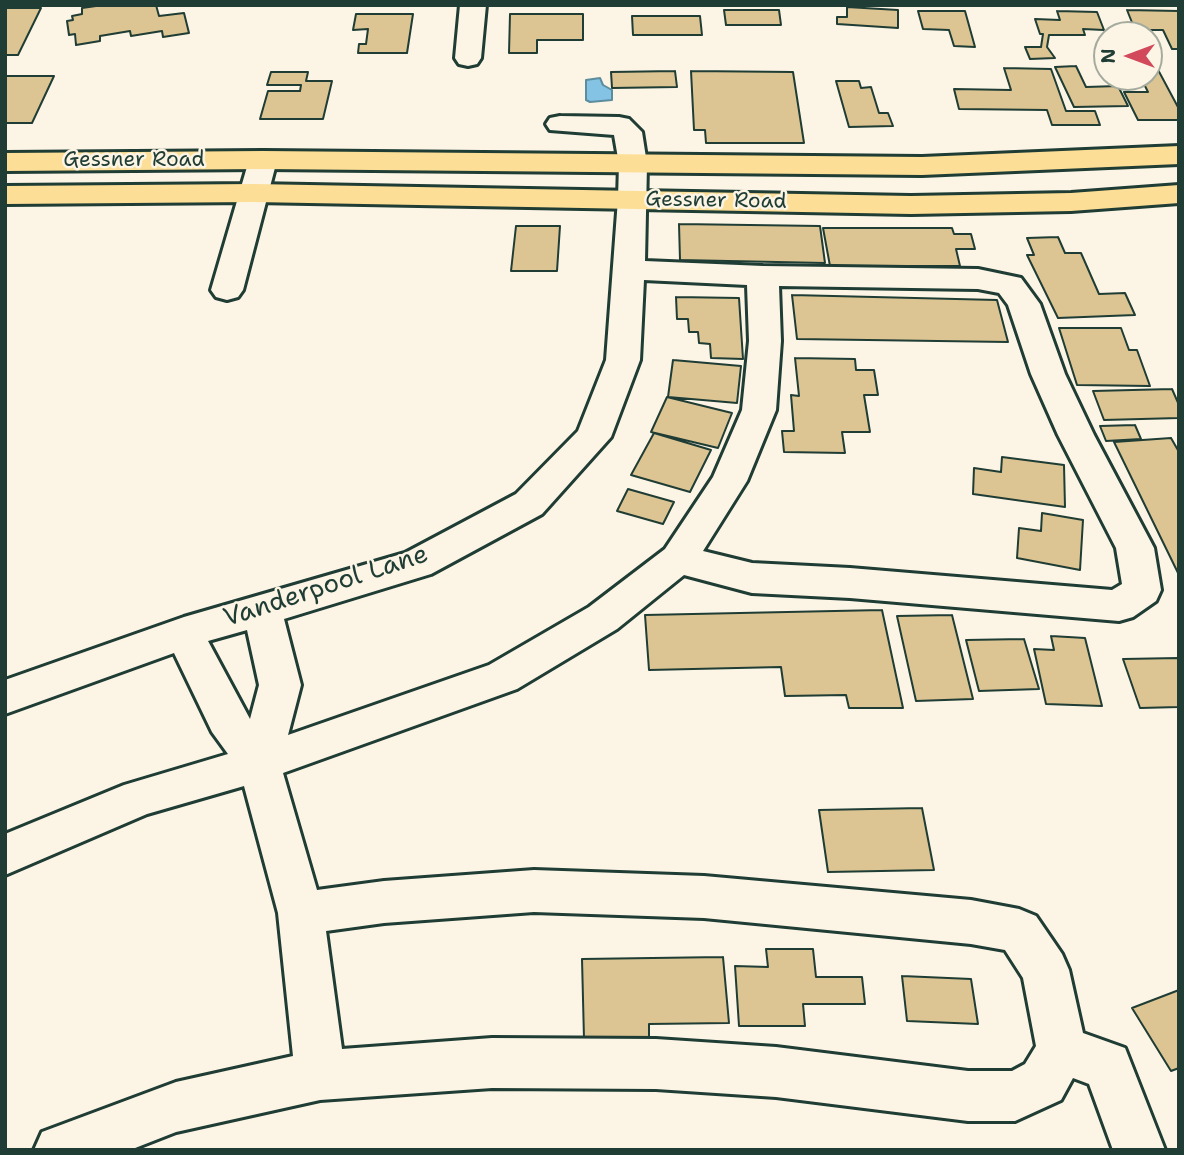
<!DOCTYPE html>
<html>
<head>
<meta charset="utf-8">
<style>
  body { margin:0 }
  #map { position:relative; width:1184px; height:1155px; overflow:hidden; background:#fcf5e5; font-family:"Shantell Sans",sans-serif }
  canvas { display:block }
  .frame { position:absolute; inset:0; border:7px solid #1f3d34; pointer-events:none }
  .north { position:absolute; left:1093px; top:21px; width:70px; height:70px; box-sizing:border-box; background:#fcf5e5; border:2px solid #a4ab9e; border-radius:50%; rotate:270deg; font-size:19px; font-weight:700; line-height:28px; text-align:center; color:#1f3d34 }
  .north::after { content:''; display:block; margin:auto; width:24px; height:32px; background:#d1495b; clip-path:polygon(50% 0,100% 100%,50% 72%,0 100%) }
</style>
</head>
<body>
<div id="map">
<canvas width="1184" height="1155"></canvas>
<div class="frame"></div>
<div class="north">N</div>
</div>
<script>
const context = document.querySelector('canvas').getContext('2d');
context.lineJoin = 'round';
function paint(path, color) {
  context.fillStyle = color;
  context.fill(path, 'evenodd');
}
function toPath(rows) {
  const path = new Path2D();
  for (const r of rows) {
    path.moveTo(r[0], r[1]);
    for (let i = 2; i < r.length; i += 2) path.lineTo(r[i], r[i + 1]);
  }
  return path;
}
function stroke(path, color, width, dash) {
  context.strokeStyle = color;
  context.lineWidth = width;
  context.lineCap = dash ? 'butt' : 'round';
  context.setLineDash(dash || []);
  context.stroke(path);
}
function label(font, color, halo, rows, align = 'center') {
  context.font = font + ' "Shantell Sans",sans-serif';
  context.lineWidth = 5;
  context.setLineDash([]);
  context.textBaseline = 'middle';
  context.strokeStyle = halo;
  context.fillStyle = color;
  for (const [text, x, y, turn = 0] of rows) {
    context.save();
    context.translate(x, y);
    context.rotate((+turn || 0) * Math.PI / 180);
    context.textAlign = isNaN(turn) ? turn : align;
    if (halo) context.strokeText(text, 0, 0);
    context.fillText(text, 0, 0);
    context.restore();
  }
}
const water = toPath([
  [600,78,603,85,612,90,612,100,590,102,586,100,586,80,600,78]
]);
const building = toPath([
  [103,5,156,5,159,16,184,13,189,33,163,37,162,31,131,36,130,31,100,36,100,41,76,45,75,34,69,35,67,21,73,20,72,16,82,14,82,8,103,5],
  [847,7,898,10,898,28,837,24,837,17,847,17,847,7],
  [5,8,41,8,18,55,5,55,5,8],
  [724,10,779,10,781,25,726,25,724,10],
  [1127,10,1179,11,1179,49,1172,49,1163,30,1144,30,1147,35,1137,35,1127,10],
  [918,11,965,11,975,47,954,46,949,30,923,29,918,11],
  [1057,11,1097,12,1104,30,1083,29,1085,35,1049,35,1047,47,1055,58,1030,59,1025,47,1041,47,1043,34,1040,34,1035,19,1060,20,1057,11],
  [356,14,413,14,407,53,358,53,359,44,366,44,368,29,353,30,356,14],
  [510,14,583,14,583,40,537,40,537,53,509,53,510,14],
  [632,16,700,16,702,35,633,35,632,16],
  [1076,66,1086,87,1118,86,1128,106,1074,107,1055,67,1076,66],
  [1149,66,1156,66,1179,109,1179,120,1138,120,1124,92,1148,92,1144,84,1117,84,1114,77,1149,77,1149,66],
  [1004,68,1051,69,1066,111,1095,111,1100,125,1052,125,1047,110,959,109,954,89,1011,90,1004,68],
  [675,71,677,87,612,88,611,72,675,71],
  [691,71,793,72,804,143,706,143,705,130,694,130,691,71],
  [271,72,308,72,306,81,332,81,323,119,260,119,268,91,300,91,301,85,267,85,271,72],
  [5,76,54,76,32,123,5,123,5,76],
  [836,81,859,81,861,88,871,87,879,113,888,113,893,126,849,127,836,81],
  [679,224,820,226,825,263,680,260,679,224],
  [516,226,560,226,557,271,511,271,516,226],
  [823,228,952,228,954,234,971,234,975,249,956,249,960,266,830,266,823,228],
  [1058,237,1065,253,1081,253,1099,294,1125,293,1135,315,1058,318,1027,255,1034,255,1027,238,1058,237],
  [792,295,997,300,1008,342,797,339,792,295],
  [676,297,739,298,743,359,711,358,710,344,699,343,698,332,689,332,688,319,677,319,676,297],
  [1059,328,1121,328,1129,350,1137,350,1150,386,1077,385,1059,328],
  [795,358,855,359,856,370,874,370,878,395,864,395,870,432,842,432,845,453,784,452,782,431,794,431,791,395,799,396,795,358],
  [673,360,741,366,737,403,668,397,673,360],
  [1172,389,1179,405,1179,418,1104,420,1093,391,1172,389],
  [667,397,732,413,718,448,651,432,667,397],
  [1135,425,1141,439,1106,441,1100,426,1135,425],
  [654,433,711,450,690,492,631,475,654,433],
  [1171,438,1179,452,1179,575,1114,442,1171,438],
  [1002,457,1064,465,1065,507,973,494,974,468,1001,472,1002,457],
  [628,489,674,502,663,524,617,511,628,489],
  [1042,513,1083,520,1080,570,1017,558,1019,528,1041,531,1042,513],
  [882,610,903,708,849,708,846,695,785,696,781,667,649,670,645,615,882,610],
  [952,615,973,699,916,701,897,616,952,615],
  [1051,636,1085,638,1102,706,1046,704,1034,649,1054,650,1051,636],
  [1024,639,1039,689,979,691,966,640,1024,639],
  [1179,658,1179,707,1140,708,1123,659,1179,658],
  [922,808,934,870,828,872,819,810,922,808],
  [766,949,813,949,816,977,862,977,865,1004,803,1004,805,1026,739,1026,735,966,768,967,766,949],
  [723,957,729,1023,649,1024,649,1038,584,1039,582,959,723,957],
  [902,976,971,979,978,1024,907,1021,902,976],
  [1179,990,1179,1068,1171,1071,1132,1008,1179,990]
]);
const minor = toPath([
  [460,5,486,5,481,58,477,64,468,66,459,64,455,58,460,5],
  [560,116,619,117,629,119,642,132,647,164,645,261,763,266,978,269,1021,278,1040,304,1065,374,1094,435,1154,548,1161,590,1156,601,1133,617,1119,621,850,598,752,593,684,575,617,629,517,689,283,773,317,890,384,881,534,870,704,876,971,900,1019,909,1036,916,1062,954,1069,970,1083,1033,1125,1048,1165,1150,1113,1150,1089,1084,1073,1078,1061,1100,1015,1121,968,1121,776,1097,656,1089,492,1088,320,1100,176,1132,130,1150,34,1150,42,1132,176,1082,293,1056,278,913,244,786,147,814,5,875,5,834,124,785,228,754,212,732,174,653,5,714,5,680,184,617,405,553,516,494,578,431,606,360,618,199,619,164,614,135,550,130,546,124,550,118,560,116],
  [644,280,747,285,749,341,742,410,713,477,665,549,589,607,489,665,288,735,301,685,284,619,431,574,542,514,611,437,640,360,644,280],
  [779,286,978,289,999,293,1008,305,1031,374,1058,435,1116,548,1122,584,1112,590,850,568,752,563,703,551,747,481,776,410,781,341,779,286],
  [247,630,259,685,250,719,208,641,247,630],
  [534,912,704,918,971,944,1005,950,1023,978,1036,1046,1025,1064,1012,1071,968,1071,776,1047,656,1039,492,1038,342,1049,326,931,384,923,534,912],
  [263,151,273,154,277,160,243,290,238,297,227,300,216,297,211,290,249,160,253,154,263,151]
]);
const major = toPath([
  [1179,146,1179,164,922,175,263,169,5,171,5,153,263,151,922,157,1179,146],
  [254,184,911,196,1071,193,1179,185,1179,203,1071,211,911,214,254,202,5,204,5,186,254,184]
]);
const farStreetnames = [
  ["Gessner Road",134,161],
  ["Gessner Road",716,201,1]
];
const streetNames = [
  ["Vanderpool Lane",326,587,-18]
];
paint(water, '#84c3e4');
stroke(water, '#5c8d9e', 2);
paint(building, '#dcc493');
stroke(building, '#1f3d34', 2);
stroke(minor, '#1f3d34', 6);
stroke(major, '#1f3d34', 6);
paint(minor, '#fcf5e5');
paint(major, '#fcde96');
label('21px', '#1f3d34', '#fcf5e5', farStreetnames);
label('26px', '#1f3d34', '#fcf5e5', streetNames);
</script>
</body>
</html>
